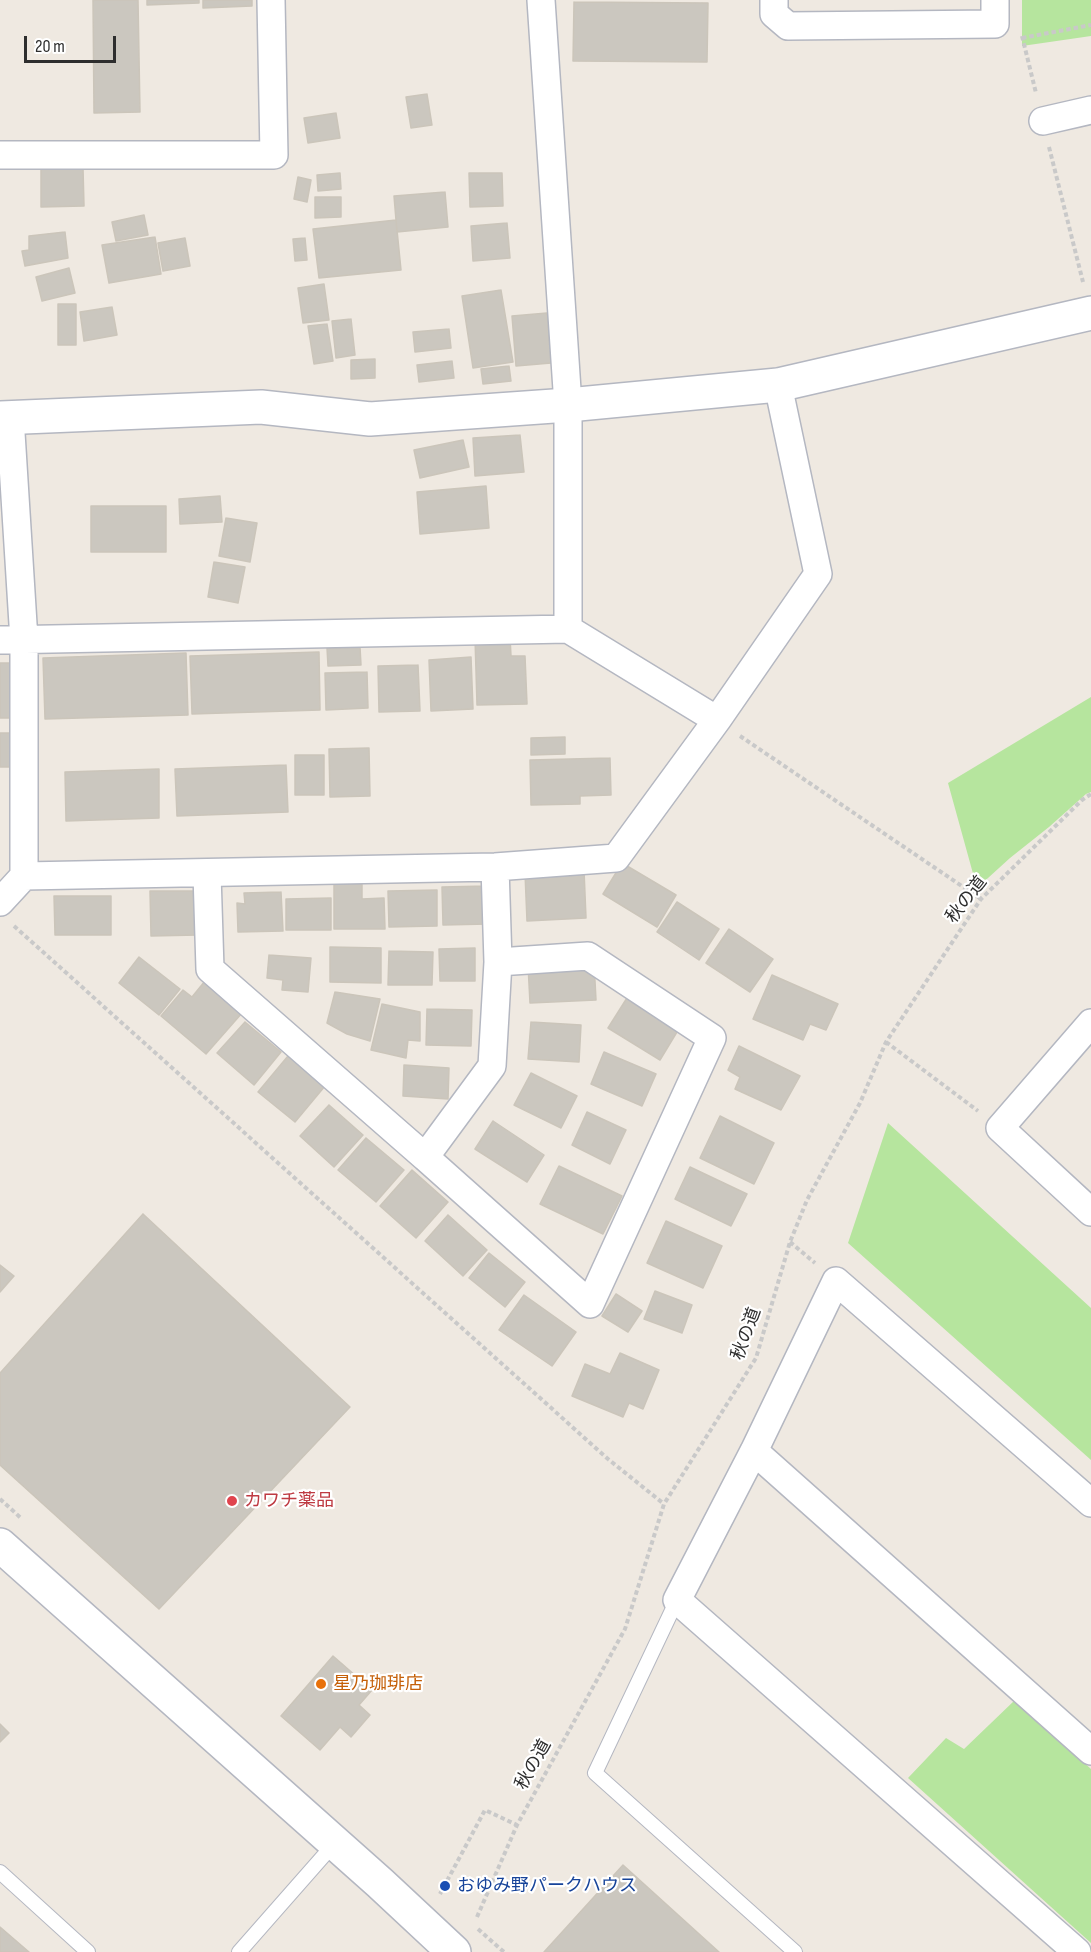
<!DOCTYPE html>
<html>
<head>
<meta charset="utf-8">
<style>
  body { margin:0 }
  #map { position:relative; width:1091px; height:1952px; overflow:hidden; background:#efe9e1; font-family:"Sofia Sans Condensed",sans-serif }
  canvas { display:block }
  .scale { position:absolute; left:24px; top:36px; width:92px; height:27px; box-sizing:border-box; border:3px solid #2e2e2e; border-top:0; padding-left:8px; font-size:18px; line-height:21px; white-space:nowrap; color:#2e2e2e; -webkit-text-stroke:4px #fff; paint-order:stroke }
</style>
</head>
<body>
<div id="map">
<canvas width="1091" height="1952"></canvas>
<div class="scale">20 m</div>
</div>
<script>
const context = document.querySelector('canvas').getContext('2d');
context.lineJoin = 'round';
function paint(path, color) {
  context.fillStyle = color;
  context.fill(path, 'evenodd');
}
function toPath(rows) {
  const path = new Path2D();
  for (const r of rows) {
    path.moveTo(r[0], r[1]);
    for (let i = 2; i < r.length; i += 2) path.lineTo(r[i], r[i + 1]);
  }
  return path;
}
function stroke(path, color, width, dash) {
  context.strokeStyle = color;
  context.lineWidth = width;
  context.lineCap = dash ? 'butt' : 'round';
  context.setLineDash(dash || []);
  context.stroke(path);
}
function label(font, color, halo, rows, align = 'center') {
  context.font = font + ' "Sofia Sans Condensed","Noto Sans JP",sans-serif';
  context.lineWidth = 4.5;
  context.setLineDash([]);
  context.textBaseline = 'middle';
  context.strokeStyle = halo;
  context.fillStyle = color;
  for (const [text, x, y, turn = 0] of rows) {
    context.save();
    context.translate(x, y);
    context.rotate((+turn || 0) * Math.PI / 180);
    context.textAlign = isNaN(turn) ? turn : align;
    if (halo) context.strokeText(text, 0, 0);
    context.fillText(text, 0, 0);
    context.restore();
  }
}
const green = toPath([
  [1022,0,1091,0,1091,36,1022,46],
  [1091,697,1091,792,1086,794,1049,827,1010,858,977,888,948,783],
  [888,1123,1091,1308,1091,1460,848,1243],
  [1015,1700,1091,1769,1091,1943,908,1778,946,1738,964,1749]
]);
const building = toPath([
  [93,0,138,0,140,112,94,113,93,0],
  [147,0,199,0,199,3,147,5,147,0],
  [203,0,252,0,252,6,203,8,203,0],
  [574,2,708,3,707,62,573,61,574,2],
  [427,94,432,125,411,128,406,97,427,94],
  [336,113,340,138,308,143,304,118,336,113],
  [83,168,84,206,41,207,41,169,83,168],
  [340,173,341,189,318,191,317,175,340,173],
  [469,173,502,173,503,206,470,207,469,173],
  [298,177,311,180,307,202,294,199,298,177],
  [445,192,448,227,397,232,394,196,445,192],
  [315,197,341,197,341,217,315,218,315,197],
  [144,215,148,235,116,241,112,222,144,215],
  [396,220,401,270,319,278,313,229,396,220],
  [507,223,510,258,473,261,471,226,507,223],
  [65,232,68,258,25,266,22,251,29,250,29,236,65,232],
  [155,237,161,274,109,283,102,245,155,237],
  [185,238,190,266,163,271,158,243,185,238],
  [305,238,307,260,295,261,293,239,305,238],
  [69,268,75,293,42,301,36,277,69,268],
  [324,284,329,320,303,323,298,288,324,284],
  [501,290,513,362,473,368,462,296,501,290],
  [58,304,76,304,76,345,58,345,58,304],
  [112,307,117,335,84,341,80,312,112,307],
  [547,313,551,363,516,366,512,316,547,313],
  [351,319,355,355,336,358,332,321,351,319],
  [327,324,333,361,314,364,308,326,327,324],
  [449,329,451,348,415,352,413,332,449,329],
  [375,359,375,378,351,379,351,360,375,359],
  [452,361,454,378,419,382,417,365,452,361],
  [509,366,511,381,483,384,481,369,509,366],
  [520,435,524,472,475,476,473,438,520,435],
  [463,440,469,467,420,478,414,450,463,440],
  [486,486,489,528,420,534,417,492,486,486],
  [220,496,222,522,180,524,179,499,220,496],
  [91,506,166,506,166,552,91,552,91,506],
  [226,518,257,523,250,562,219,556,226,518],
  [214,562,245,567,238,603,208,597,214,562],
  [510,637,511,656,525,656,527,704,477,705,475,638,510,637],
  [360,647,361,665,328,666,327,648,360,647],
  [319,652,320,710,192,714,190,656,319,652],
  [186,653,188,715,45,719,43,658,186,653],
  [471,657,473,709,431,711,429,660,471,657],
  [0,663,12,663,12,718,0,718,0,663],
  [418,665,420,711,379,712,378,666,418,665],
  [367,672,368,708,326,710,325,673,367,672],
  [0,733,11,733,12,767,0,767,0,733],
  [565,737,565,754,531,755,531,738,565,737],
  [369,748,370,796,330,797,329,749,369,748],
  [295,755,324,755,324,795,295,795,295,755],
  [610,758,611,795,580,796,580,804,531,805,530,760,610,758],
  [286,765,288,812,177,816,175,769,286,765],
  [159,769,159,818,66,821,65,772,159,769],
  [622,863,676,895,657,927,603,894,622,863],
  [584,870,586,918,527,921,525,873,584,870],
  [334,884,362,884,362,899,384,898,385,929,334,929,334,884],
  [487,886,488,924,443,925,442,887,487,886],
  [437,890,437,926,389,927,388,891,437,890],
  [150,891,197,891,198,935,151,936,150,891],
  [281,892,283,931,238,932,237,903,245,904,244,893,281,892],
  [54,896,111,896,111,935,55,935,54,896],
  [331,898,331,930,286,930,286,899,331,898],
  [677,902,719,929,699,960,657,932,677,902],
  [729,929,773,959,750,992,706,963,729,929],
  [330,947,381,948,381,983,330,982,330,947],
  [475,948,475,981,440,981,439,949,475,948],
  [389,951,433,952,432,985,388,985,389,951],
  [269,955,311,958,308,992,282,990,283,980,267,978,269,955],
  [139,957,180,989,159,1015,119,983,139,957],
  [594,962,596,1000,530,1003,528,965,594,962],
  [772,975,838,1004,826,1030,810,1024,803,1040,753,1019,772,975],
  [205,981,242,1013,206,1054,161,1016,183,990,192,997,205,981],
  [632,990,683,1022,660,1060,608,1028,632,990],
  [335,992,380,999,370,1041,347,1034,327,1023,335,992],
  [382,1004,420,1012,420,1041,408,1040,406,1058,371,1050,382,1004],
  [427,1009,472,1010,471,1046,426,1045,427,1009],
  [245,1022,281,1052,254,1085,217,1053,245,1022],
  [531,1022,581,1025,579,1062,528,1059,531,1022],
  [739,1046,800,1076,781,1110,735,1089,740,1077,728,1070,739,1046],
  [604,1052,656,1074,642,1106,591,1084,604,1052],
  [288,1056,325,1086,295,1122,258,1092,288,1056],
  [404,1065,449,1068,448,1099,403,1096,404,1065],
  [531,1073,577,1096,561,1128,514,1105,531,1073],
  [329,1105,363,1135,334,1167,300,1136,329,1105],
  [587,1112,626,1130,610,1164,572,1145,587,1112],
  [720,1116,774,1143,754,1184,700,1158,720,1116],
  [493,1121,544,1155,527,1182,475,1149,493,1121],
  [366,1138,404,1170,376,1202,338,1170,366,1138],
  [559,1166,622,1196,603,1234,540,1204,559,1166],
  [690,1167,747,1194,731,1226,675,1199,690,1167],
  [412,1170,448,1202,416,1238,380,1206,412,1170],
  [143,1214,350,1407,159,1609,0,1465,0,1373,143,1214],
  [448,1215,487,1250,463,1276,425,1241,448,1215],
  [666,1221,722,1246,703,1288,647,1263,666,1221],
  [489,1253,525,1282,505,1307,469,1278,489,1253],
  [0,1265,14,1276,0,1292,0,1265],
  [655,1291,692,1305,682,1333,644,1319,655,1291],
  [616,1294,642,1311,628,1332,602,1316,616,1294],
  [524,1295,576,1332,552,1366,499,1330,524,1295],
  [620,1353,659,1370,643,1409,629,1403,623,1417,572,1396,585,1364,610,1374,620,1353],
  [333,1656,372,1690,359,1705,370,1715,351,1737,340,1727,320,1750,281,1716,333,1656],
  [0,1724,9,1733,0,1742,0,1724],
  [623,1865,719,1952,544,1952,623,1865],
  [0,1927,29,1952,0,1952,0,1927]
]);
const path = toPath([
  [1022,36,1036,93],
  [1022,38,1091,25],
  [1049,147,1083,282],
  [740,736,981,899],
  [14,926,608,1459,664,1504],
  [886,1042,978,1111],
  [790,1242,815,1263],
  [0,1499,22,1519],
  [440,1894,485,1810,517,1825],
  [477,1917,517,1825,625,1629,664,1504,756,1358,790,1242,807,1200,860,1103,886,1042,981,899,1082,800,1091,794],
  [478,1929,504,1952]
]);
const service = toPath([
  [677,1600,595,1773,795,1952],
  [0,1872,88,1952],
  [239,1952,334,1844]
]);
const minor = toPath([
  [541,0,568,405,568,629],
  [774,0,774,14,788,26,995,24,995,0],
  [1043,121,1091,110],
  [0,155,274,155,271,0],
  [0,640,568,629,717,720,818,574,778,385],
  [495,867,498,962,492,1066,425,1157,590,1304,712,1038,588,956,498,962],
  [207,874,210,969,425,1157],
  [24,876,495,867,616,858,717,720],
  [0,902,24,876,24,640,10,417],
  [1091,1023,1000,1128,1091,1212],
  [754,1451,1091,1751],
  [1077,1952,677,1600,754,1451,836,1281,1091,1503]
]);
const tertiary = toPath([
  [0,418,261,407,370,419,568,405,778,385,1091,313],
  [0,1545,380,1883,454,1952]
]);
const markers = [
  [232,1501,6,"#e0444e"],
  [321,1684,6,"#e8710a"],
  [445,1886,6,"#1a4fb4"]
];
const streetNames = [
  ["秋の道",967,900,-52],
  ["秋の道",747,1334,-70],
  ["秋の道",534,1765,-61]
];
const healthNames = [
  ["カワチ薬品",244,1501]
];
const foodNames = [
  ["星乃珈琲店",333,1684]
];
const transitNames = [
  ["おゆみ野パークハウス",457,1886]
];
paint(green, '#b6e59e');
paint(building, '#cbc7bf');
stroke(building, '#cbc5ba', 1.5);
stroke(service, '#b4b7c1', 16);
stroke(minor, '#b4b7c1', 30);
stroke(tertiary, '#b4b7c1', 36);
stroke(path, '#c9c9c9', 4, [4.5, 3]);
stroke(service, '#fff', 14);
stroke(minor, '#fff', 27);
stroke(tertiary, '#fff', 33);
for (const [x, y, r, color] of markers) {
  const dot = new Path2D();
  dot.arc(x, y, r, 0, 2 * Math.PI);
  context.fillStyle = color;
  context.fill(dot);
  stroke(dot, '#fff', 2);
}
label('18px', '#2e2e2e', '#fff', streetNames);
label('18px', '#be3a42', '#fff', healthNames, 'left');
label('18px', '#c56008', '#fff', foodNames, 'left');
label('18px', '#164399', '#fff', transitNames, 'left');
</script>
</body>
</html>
